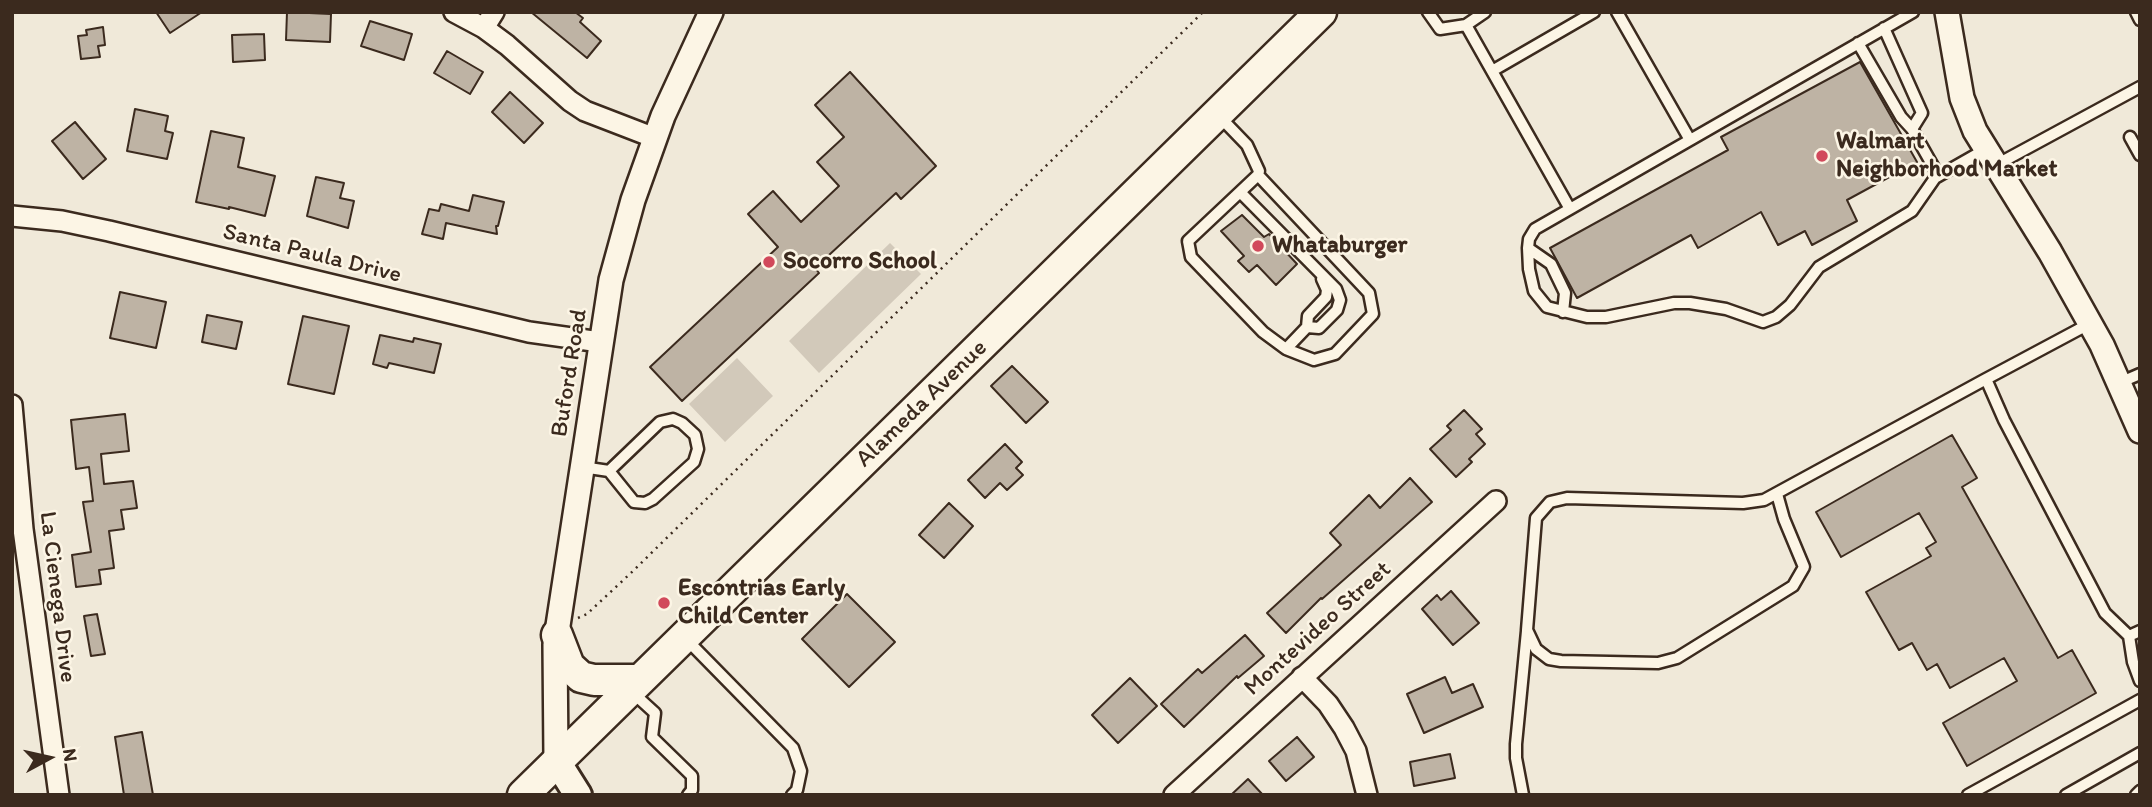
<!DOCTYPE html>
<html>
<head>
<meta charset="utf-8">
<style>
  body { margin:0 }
  #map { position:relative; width:2152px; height:807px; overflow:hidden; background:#f0e9d9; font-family:Itim,sans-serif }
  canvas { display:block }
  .frame { position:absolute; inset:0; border:14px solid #3b2a1e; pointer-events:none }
  .north { position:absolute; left:14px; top:723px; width:70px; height:70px; -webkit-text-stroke:5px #fcf5e5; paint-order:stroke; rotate:82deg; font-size:19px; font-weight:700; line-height:28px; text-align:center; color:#3b2a1e }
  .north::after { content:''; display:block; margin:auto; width:24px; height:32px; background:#3b2a1e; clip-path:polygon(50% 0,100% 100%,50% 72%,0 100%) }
</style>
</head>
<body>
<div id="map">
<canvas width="2152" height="807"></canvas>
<div class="frame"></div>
<div class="north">N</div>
</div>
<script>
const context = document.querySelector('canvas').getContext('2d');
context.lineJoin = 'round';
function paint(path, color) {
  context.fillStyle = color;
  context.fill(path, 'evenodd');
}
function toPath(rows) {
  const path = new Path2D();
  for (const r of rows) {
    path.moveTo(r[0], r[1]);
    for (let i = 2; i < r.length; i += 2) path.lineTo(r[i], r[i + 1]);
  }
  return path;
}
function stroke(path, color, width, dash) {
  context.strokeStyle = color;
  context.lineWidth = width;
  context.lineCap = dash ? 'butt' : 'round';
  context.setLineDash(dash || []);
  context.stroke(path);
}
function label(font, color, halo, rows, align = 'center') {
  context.font = font + ' Itim,sans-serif';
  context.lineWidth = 5;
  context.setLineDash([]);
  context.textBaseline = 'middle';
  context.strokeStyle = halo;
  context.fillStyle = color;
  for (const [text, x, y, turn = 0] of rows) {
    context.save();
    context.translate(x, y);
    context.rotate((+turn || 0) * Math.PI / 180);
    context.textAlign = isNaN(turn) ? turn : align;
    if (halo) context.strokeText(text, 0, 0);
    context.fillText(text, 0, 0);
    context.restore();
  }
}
const green = toPath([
  [890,243,921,274,819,373,789,341],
  [737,358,773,396,725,442,689,404]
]);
const building = toPath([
  [156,12,202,12,170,33,156,12],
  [287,12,331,14,330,42,286,40,287,12],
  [531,12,575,12,583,18,580,22,601,41,587,58,531,12],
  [370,21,412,34,404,60,361,46,370,21],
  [103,27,105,45,98,46,100,57,81,59,78,36,87,35,86,30,103,27],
  [264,34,265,60,233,62,232,35,264,34],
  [447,51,483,72,470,94,434,73,447,51],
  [1860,62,1917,162,1847,200,1857,221,1812,245,1805,231,1778,245,1761,212,1698,248,1691,235,1577,298,1550,248,1728,150,1721,137,1860,62],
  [850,72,936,166,901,199,896,193,815,268,819,273,682,401,650,367,778,247,748,214,773,191,801,222,839,186,817,162,844,137,815,105,850,72],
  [510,92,543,123,524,143,492,112,510,92],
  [135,109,168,116,165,131,173,133,167,159,127,151,135,109],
  [75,122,106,159,83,179,52,141,75,122],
  [211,131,244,138,238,167,275,176,265,216,229,207,229,209,196,202,211,131],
  [316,177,344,183,340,198,354,201,348,228,307,216,316,177],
  [473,195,504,202,498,226,496,226,497,234,446,223,443,239,422,234,429,209,439,211,441,204,469,211,473,195],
  [1242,215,1264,237,1269,234,1297,264,1276,285,1257,265,1249,272,1238,261,1244,256,1221,231,1242,215],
  [120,292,166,302,156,348,110,338,120,292],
  [207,315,242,322,236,349,202,342,207,315],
  [303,316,349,326,334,394,288,384,303,316],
  [380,335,413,342,414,338,441,344,434,373,389,363,387,368,373,364,380,335],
  [1012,366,1048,402,1026,423,991,386,1012,366],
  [1464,410,1482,429,1476,434,1485,444,1469,459,1472,462,1456,477,1430,449,1451,430,1447,426,1464,410],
  [125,414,129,451,101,454,104,484,133,481,137,508,121,510,124,529,109,531,114,568,99,570,101,584,76,587,72,555,91,552,83,502,93,501,89,467,76,469,71,420,125,414],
  [1952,435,1977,478,1962,487,2058,658,2072,650,2096,693,1967,766,1943,723,2017,681,2004,658,1950,688,1937,664,1927,670,1912,643,1899,650,1866,592,1931,556,1926,548,1936,542,1919,513,1841,557,1816,512,1952,435],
  [1005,444,1022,462,1016,468,1023,475,1007,490,1000,483,985,498,968,480,1005,444],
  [1410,478,1432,502,1322,599,1321,598,1286,633,1267,613,1341,545,1330,533,1369,495,1380,508,1410,478],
  [949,503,973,526,944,558,919,535,949,503],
  [1451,591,1479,623,1453,645,1422,609,1437,595,1441,600,1451,591],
  [847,594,895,642,849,687,802,639,847,594],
  [97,614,105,654,91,656,84,616,97,614],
  [1245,635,1264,656,1238,678,1237,676,1184,727,1161,704,1198,669,1202,673,1245,635],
  [1445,677,1452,693,1473,684,1483,707,1424,733,1407,694,1445,677],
  [1130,678,1157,706,1118,743,1092,715,1130,678],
  [142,732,153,795,124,795,115,737,142,732],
  [1297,737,1314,757,1286,781,1269,761,1297,737],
  [1450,754,1455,778,1414,786,1410,762,1450,754],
  [1248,779,1263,795,1231,795,1248,779]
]);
const path = toPath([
  [578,618,587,614,633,571,1203,12]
]);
const service = toPath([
  [1428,12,1440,29,1466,25,1485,12],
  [1617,12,1690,140],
  [1913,12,1535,229,1529,239,1528,248,1529,269,1534,291,1547,307,1587,317,1606,317,1674,303,1690,303,1726,309,1763,322,1776,317,1790,305,1819,267,1912,211,1935,178,1986,149],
  [2136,12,2140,20],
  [1466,25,1570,209],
  [1884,28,1922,113,1912,129,1938,175],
  [1858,43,1901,117,1912,129],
  [1492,71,1594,12],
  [1220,117,1247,145,1259,171,1258,175,1369,293,1373,314,1335,354,1314,360,1286,349,1263,332,1191,257,1188,241,1258,175],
  [2130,137,2140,155],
  [1996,165,2140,87],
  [1240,192,1336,289,1340,300,1337,310,1319,328,1307,327,1286,349],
  [1528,248,1551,264,1565,293,1563,312],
  [2089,324,1986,379,2004,420,2105,613,2129,636,2140,631],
  [1307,327,1308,316,1326,297,1327,290,1322,279],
  [2119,383,2140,374],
  [582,467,609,471,634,502,645,503,653,499,694,462,698,449,695,435,682,423,673,419,660,422,609,471],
  [1777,494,1784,519,1804,567,1793,586,1677,658,1658,663,1561,661,1549,659,1536,649,1527,630,1536,518,1550,502,1567,498,1743,503,1764,500,1986,379],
  [2129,636,2133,662,2140,681],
  [687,640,793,748,801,771,797,790,792,795],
  [632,692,655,713,652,737,692,776,692,790,688,795],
  [1523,795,1516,758,1516,744,1527,631],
  [1968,795,2140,700],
  [2066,795,2140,753],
  [2136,795,2140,791]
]);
const minor = toPath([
  [454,12,484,28,507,45,570,101,585,111,655,138],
  [484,28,494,12],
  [12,216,62,221,109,231,529,332,600,342],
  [12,405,23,529,59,795],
  [1302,677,1328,704,1344,728,1356,751,1367,795],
  [1174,795,1496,501]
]);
const tertiary = toPath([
  [1947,12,1962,98,1975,131,2050,252,2102,345,2140,431],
  [556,760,555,645,611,280,633,200,663,116,711,12]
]);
const secondary = toPath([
  [556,760,578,795]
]);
const primary = toPath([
  [557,635,569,666,581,677,594,680,639,680],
  [523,795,1321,12]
]);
const markers = [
  [1822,156,7,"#d1495b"],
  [1258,246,7,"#d1495b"],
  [769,262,7,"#d1495b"],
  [664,603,7,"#d1495b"]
];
const poiNames = [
  ["Walmart",1836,142],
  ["Neighborhood Market",1836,170],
  ["Whataburger",1272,246],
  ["Socorro School",783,262],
  ["Escontrias Early",678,589],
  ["Child Center",678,617]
];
const streetNames = [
  ["Santa Paula Drive",312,254,14],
  ["Buford Road",570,373,-81],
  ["Alameda Avenue",922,404,-44],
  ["La Cienega Drive",57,597,83],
  ["Montevideo Street",1318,629,-42]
];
paint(green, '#d2c9ba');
paint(building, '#beb3a4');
stroke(building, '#3b2a1e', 2);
stroke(service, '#3b2a1e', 15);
stroke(minor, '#3b2a1e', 24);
stroke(tertiary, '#3b2a1e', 28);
stroke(secondary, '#3b2a1e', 32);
stroke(primary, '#3b2a1e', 35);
stroke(path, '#3b2a1e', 2.5, [2, 5]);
stroke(service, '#fcf5e5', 10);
stroke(minor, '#fcf5e5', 19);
stroke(tertiary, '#fcf5e5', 23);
stroke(secondary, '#fcf5e5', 26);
stroke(primary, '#fcf5e5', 30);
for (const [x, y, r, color] of markers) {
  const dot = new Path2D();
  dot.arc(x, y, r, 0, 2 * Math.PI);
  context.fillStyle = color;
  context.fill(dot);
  stroke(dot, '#fcf5e5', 2.5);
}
label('bold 24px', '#3b2a1e', '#fcf5e5', poiNames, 'left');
label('24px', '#3b2a1e', '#fcf5e5', streetNames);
</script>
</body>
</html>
